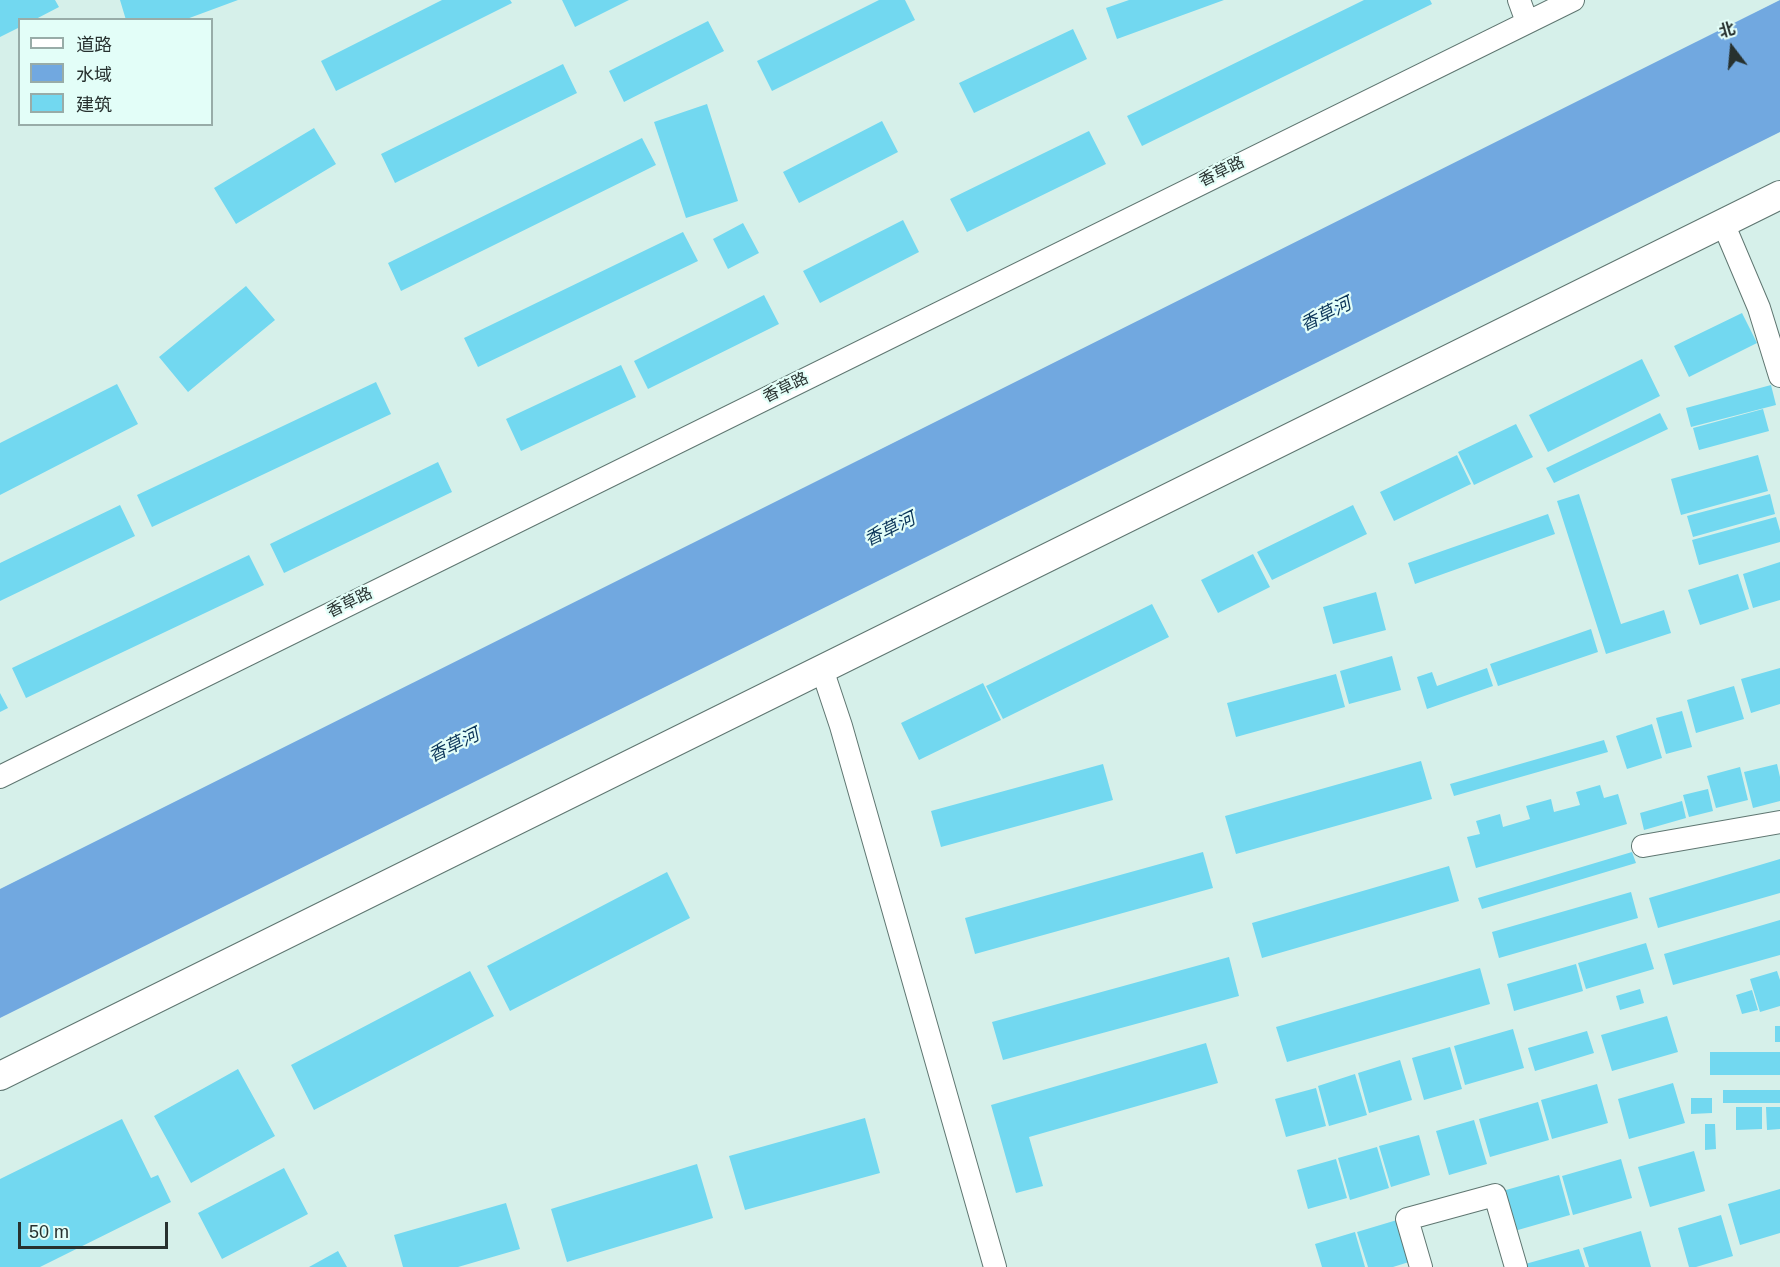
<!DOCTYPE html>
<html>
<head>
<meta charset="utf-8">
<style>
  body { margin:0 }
  #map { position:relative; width:1780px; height:1267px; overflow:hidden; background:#d6f0ea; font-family:Arial,"Noto Sans SC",sans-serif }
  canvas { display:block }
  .legend { position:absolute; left:18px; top:18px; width:195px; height:108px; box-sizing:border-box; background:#e3fef8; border:2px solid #98aca8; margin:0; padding:8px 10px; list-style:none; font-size:18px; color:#27312f }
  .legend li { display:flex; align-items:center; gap:12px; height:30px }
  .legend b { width:30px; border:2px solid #98aca8 }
  .north { position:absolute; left:1702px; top:18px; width:60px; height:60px; -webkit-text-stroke:4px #e3fef8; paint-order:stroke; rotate:344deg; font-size:16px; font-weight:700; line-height:24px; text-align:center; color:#27312f }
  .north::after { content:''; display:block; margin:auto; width:21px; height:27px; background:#27312f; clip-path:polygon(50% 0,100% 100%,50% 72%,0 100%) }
  .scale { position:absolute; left:18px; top:1222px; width:150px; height:27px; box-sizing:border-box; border:3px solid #27312f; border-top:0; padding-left:8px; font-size:18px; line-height:21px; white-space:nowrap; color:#27312f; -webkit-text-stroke:4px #e3fef8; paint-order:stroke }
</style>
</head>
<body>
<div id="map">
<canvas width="1780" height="1267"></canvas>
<ul class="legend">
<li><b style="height:8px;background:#fff"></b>道路</li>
<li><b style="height:16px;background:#71a8e0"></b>水域</li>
<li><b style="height:16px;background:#72d8f0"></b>建筑</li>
</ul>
<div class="north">北</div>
<div class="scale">50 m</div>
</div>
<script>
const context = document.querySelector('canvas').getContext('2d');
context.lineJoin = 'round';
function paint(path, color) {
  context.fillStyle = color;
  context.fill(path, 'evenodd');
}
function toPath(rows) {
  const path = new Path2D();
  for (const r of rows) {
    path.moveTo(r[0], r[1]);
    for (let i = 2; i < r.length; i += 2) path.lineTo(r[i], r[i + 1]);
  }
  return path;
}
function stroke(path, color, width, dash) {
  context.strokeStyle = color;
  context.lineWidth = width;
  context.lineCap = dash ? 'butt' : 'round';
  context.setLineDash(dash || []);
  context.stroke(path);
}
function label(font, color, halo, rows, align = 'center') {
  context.font = font + ' Arial,"Noto Sans SC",sans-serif';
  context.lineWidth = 4.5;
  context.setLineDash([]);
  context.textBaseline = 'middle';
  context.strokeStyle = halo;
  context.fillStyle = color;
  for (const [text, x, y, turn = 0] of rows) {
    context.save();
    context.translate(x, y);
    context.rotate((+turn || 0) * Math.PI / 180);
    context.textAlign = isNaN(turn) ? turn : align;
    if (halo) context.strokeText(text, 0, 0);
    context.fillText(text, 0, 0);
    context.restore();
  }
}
const water = toPath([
  [1780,0,1780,132,0,1018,0,889]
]);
const building = toPath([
  [0,0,55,0,59,7,34,20,20,20,20,27,0,37],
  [120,0,238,0,184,20,126,20],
  [442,0,510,0,512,3,336,91,321,61],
  [562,0,629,0,575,27],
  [879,0,905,0,915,20,772,91,757,61],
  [1129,0,1224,0,1117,39,1106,8],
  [1364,0,1430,0,1432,4,1142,146,1127,116],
  [708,21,724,51,624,102,609,71],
  [1073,29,1087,59,974,113,959,83],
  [563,64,577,93,395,183,381,154],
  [707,104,738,201,686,218,654,122],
  [882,121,898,152,799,203,783,172],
  [314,128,336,164,236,224,214,188],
  [1089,131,1106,164,967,232,950,199],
  [642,138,656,165,401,291,388,263],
  [903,220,919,252,820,303,803,271],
  [743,223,759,253,728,269,713,239],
  [683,232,698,261,478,367,464,338],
  [246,286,275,320,188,392,159,357],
  [764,295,779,324,648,389,634,361],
  [1742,313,1757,343,1689,377,1674,346],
  [1642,359,1660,396,1548,452,1529,415],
  [621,365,636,397,521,451,506,419],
  [376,382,391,414,152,527,137,495],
  [117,384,138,424,0,495,0,443],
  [1771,385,1776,405,1691,427,1686,408],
  [1763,409,1769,431,1699,450,1693,428],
  [1660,413,1668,429,1554,483,1546,468],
  [1516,424,1533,457,1474,485,1458,452],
  [1457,455,1471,484,1394,521,1380,492],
  [1758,455,1768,491,1681,515,1671,479],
  [438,462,452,492,284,573,270,544],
  [1579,494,1621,624,1664,610,1671,633,1606,654,1557,501],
  [1770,494,1775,514,1693,537,1687,516],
  [120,505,135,536,0,601,0,563],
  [1353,505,1367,534,1272,580,1257,552],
  [1548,514,1555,534,1415,584,1408,563],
  [1776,517,1780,531,1780,542,1699,565,1692,540],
  [1253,554,1270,587,1218,613,1201,580],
  [249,555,264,585,26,698,12,668],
  [1780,562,1780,600,1753,608,1743,574],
  [1738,574,1749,609,1700,625,1688,590],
  [1376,592,1386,630,1333,644,1323,607],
  [1152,604,1169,637,1003,719,986,686],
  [1591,629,1598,652,1498,686,1490,664],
  [1392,656,1401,690,1349,704,1340,671],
  [1487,668,1493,686,1427,709,1417,677,1432,672,1437,686],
  [1780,668,1780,704,1751,713,1741,679],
  [1336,674,1345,707,1236,737,1227,703],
  [983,683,1001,720,919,760,901,723],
  [1734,686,1744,719,1696,733,1687,700],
  [0,693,8,708,0,712],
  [1682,711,1692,747,1666,754,1656,718],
  [1652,724,1662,758,1627,769,1616,736],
  [1604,740,1608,752,1454,796,1450,784],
  [1421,761,1432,799,1236,854,1225,816],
  [1103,764,1113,800,941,847,931,811],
  [1777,764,1780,777,1780,801,1753,808,1744,772],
  [1740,767,1748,800,1716,808,1707,776],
  [1600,785,1604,798,1618,794,1627,824,1476,868,1467,837,1480,834,1476,821,1500,814,1503,827,1530,819,1526,806,1551,799,1554,812,1580,805,1576,792],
  [1708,789,1713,811,1689,817,1683,795],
  [1682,801,1686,818,1644,830,1640,813],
  [1203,852,1213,888,975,954,965,918],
  [1632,852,1636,863,1482,909,1478,898],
  [1780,859,1780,893,1658,928,1649,898],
  [1449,866,1459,901,1262,958,1252,923],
  [667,872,690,918,510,1011,487,966],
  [1631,892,1638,918,1499,958,1492,932],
  [1780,920,1780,955,1673,985,1664,954],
  [1646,943,1654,969,1586,989,1578,963],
  [1229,957,1239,996,1003,1060,992,1022],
  [1576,964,1583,991,1514,1011,1507,984],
  [1480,968,1490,1004,1287,1062,1276,1027],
  [470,971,494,1016,314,1110,291,1065],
  [1777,971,1780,980,1780,1006,1760,1012,1750,979],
  [1640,989,1644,1003,1620,1010,1616,996],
  [1752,990,1758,1010,1742,1014,1736,995],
  [1667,1016,1678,1052,1612,1071,1601,1035],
  [1775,1026,1780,1026,1780,1042,1775,1042],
  [1513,1029,1524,1068,1465,1085,1454,1046],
  [1587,1031,1594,1053,1535,1071,1528,1048],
  [1206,1043,1218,1083,1029,1137,1043,1186,1016,1193,991,1105],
  [1450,1047,1462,1089,1424,1100,1412,1058],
  [1710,1052,1780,1052,1780,1075,1710,1075],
  [1400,1060,1412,1100,1369,1113,1358,1073],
  [238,1069,275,1136,191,1183,154,1116],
  [1355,1074,1367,1115,1329,1126,1318,1086],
  [1673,1083,1685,1123,1629,1139,1618,1099],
  [1597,1084,1608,1123,1552,1139,1541,1100],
  [1316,1088,1326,1126,1286,1137,1275,1099],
  [1723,1090,1780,1090,1780,1103,1723,1103],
  [1691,1098,1712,1098,1712,1113,1691,1114],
  [1538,1102,1549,1140,1490,1157,1479,1119],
  [1736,1107,1762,1107,1762,1129,1736,1130],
  [1766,1107,1780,1107,1780,1129,1767,1130],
  [865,1118,880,1173,745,1210,729,1156],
  [122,1119,151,1178,158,1175,171,1202,40,1267,0,1267,0,1179],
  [1474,1120,1487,1164,1449,1175,1436,1131],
  [1705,1124,1715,1124,1716,1149,1705,1150],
  [1419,1135,1430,1175,1391,1187,1379,1146],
  [1377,1147,1389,1188,1350,1200,1338,1158],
  [1694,1151,1705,1191,1650,1207,1638,1167],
  [1336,1159,1347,1198,1308,1209,1297,1170],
  [1621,1159,1632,1198,1573,1215,1562,1176],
  [697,1164,713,1218,567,1262,551,1209],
  [284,1168,308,1214,222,1259,198,1213],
  [1559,1175,1570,1215,1511,1232,1499,1192],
  [1780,1189,1780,1233,1740,1245,1728,1204],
  [506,1203,520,1249,458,1267,403,1267,394,1235],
  [1721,1215,1733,1256,1696,1267,1689,1267,1678,1228],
  [1397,1220,1409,1262,1393,1267,1368,1267,1357,1232],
  [1641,1231,1651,1267,1589,1267,1583,1248],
  [1355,1232,1365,1267,1322,1267,1315,1244],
  [1579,1249,1585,1267,1518,1267,1518,1266],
  [338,1251,347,1267,309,1267]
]);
const minor = toPath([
  [1519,0,1527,22],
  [1723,223,1759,308,1780,376],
  [822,669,841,726,995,1267],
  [0,777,1573,0],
  [1643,846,1780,822],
  [1421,1267,1407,1219,1495,1195,1516,1267]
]);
const major = toPath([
  [0,1076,1780,195]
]);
const streetNames = [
  ["香草路",1222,172,-26],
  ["香草路",786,388,-26],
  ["香草路",350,603,-26]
];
const waterNames = [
  ["香草河",1326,315,-26],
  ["香草河",890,530,-26],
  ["香草河",454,746,-26]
];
paint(water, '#71a8e0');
paint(building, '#72d8f0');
stroke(minor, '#5f7671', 24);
stroke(major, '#5f7671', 30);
stroke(minor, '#fff', 22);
stroke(major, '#fff', 28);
label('16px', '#27312f', '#e3fef8', streetNames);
label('italic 18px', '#093357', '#e3fef8', waterNames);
</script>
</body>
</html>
